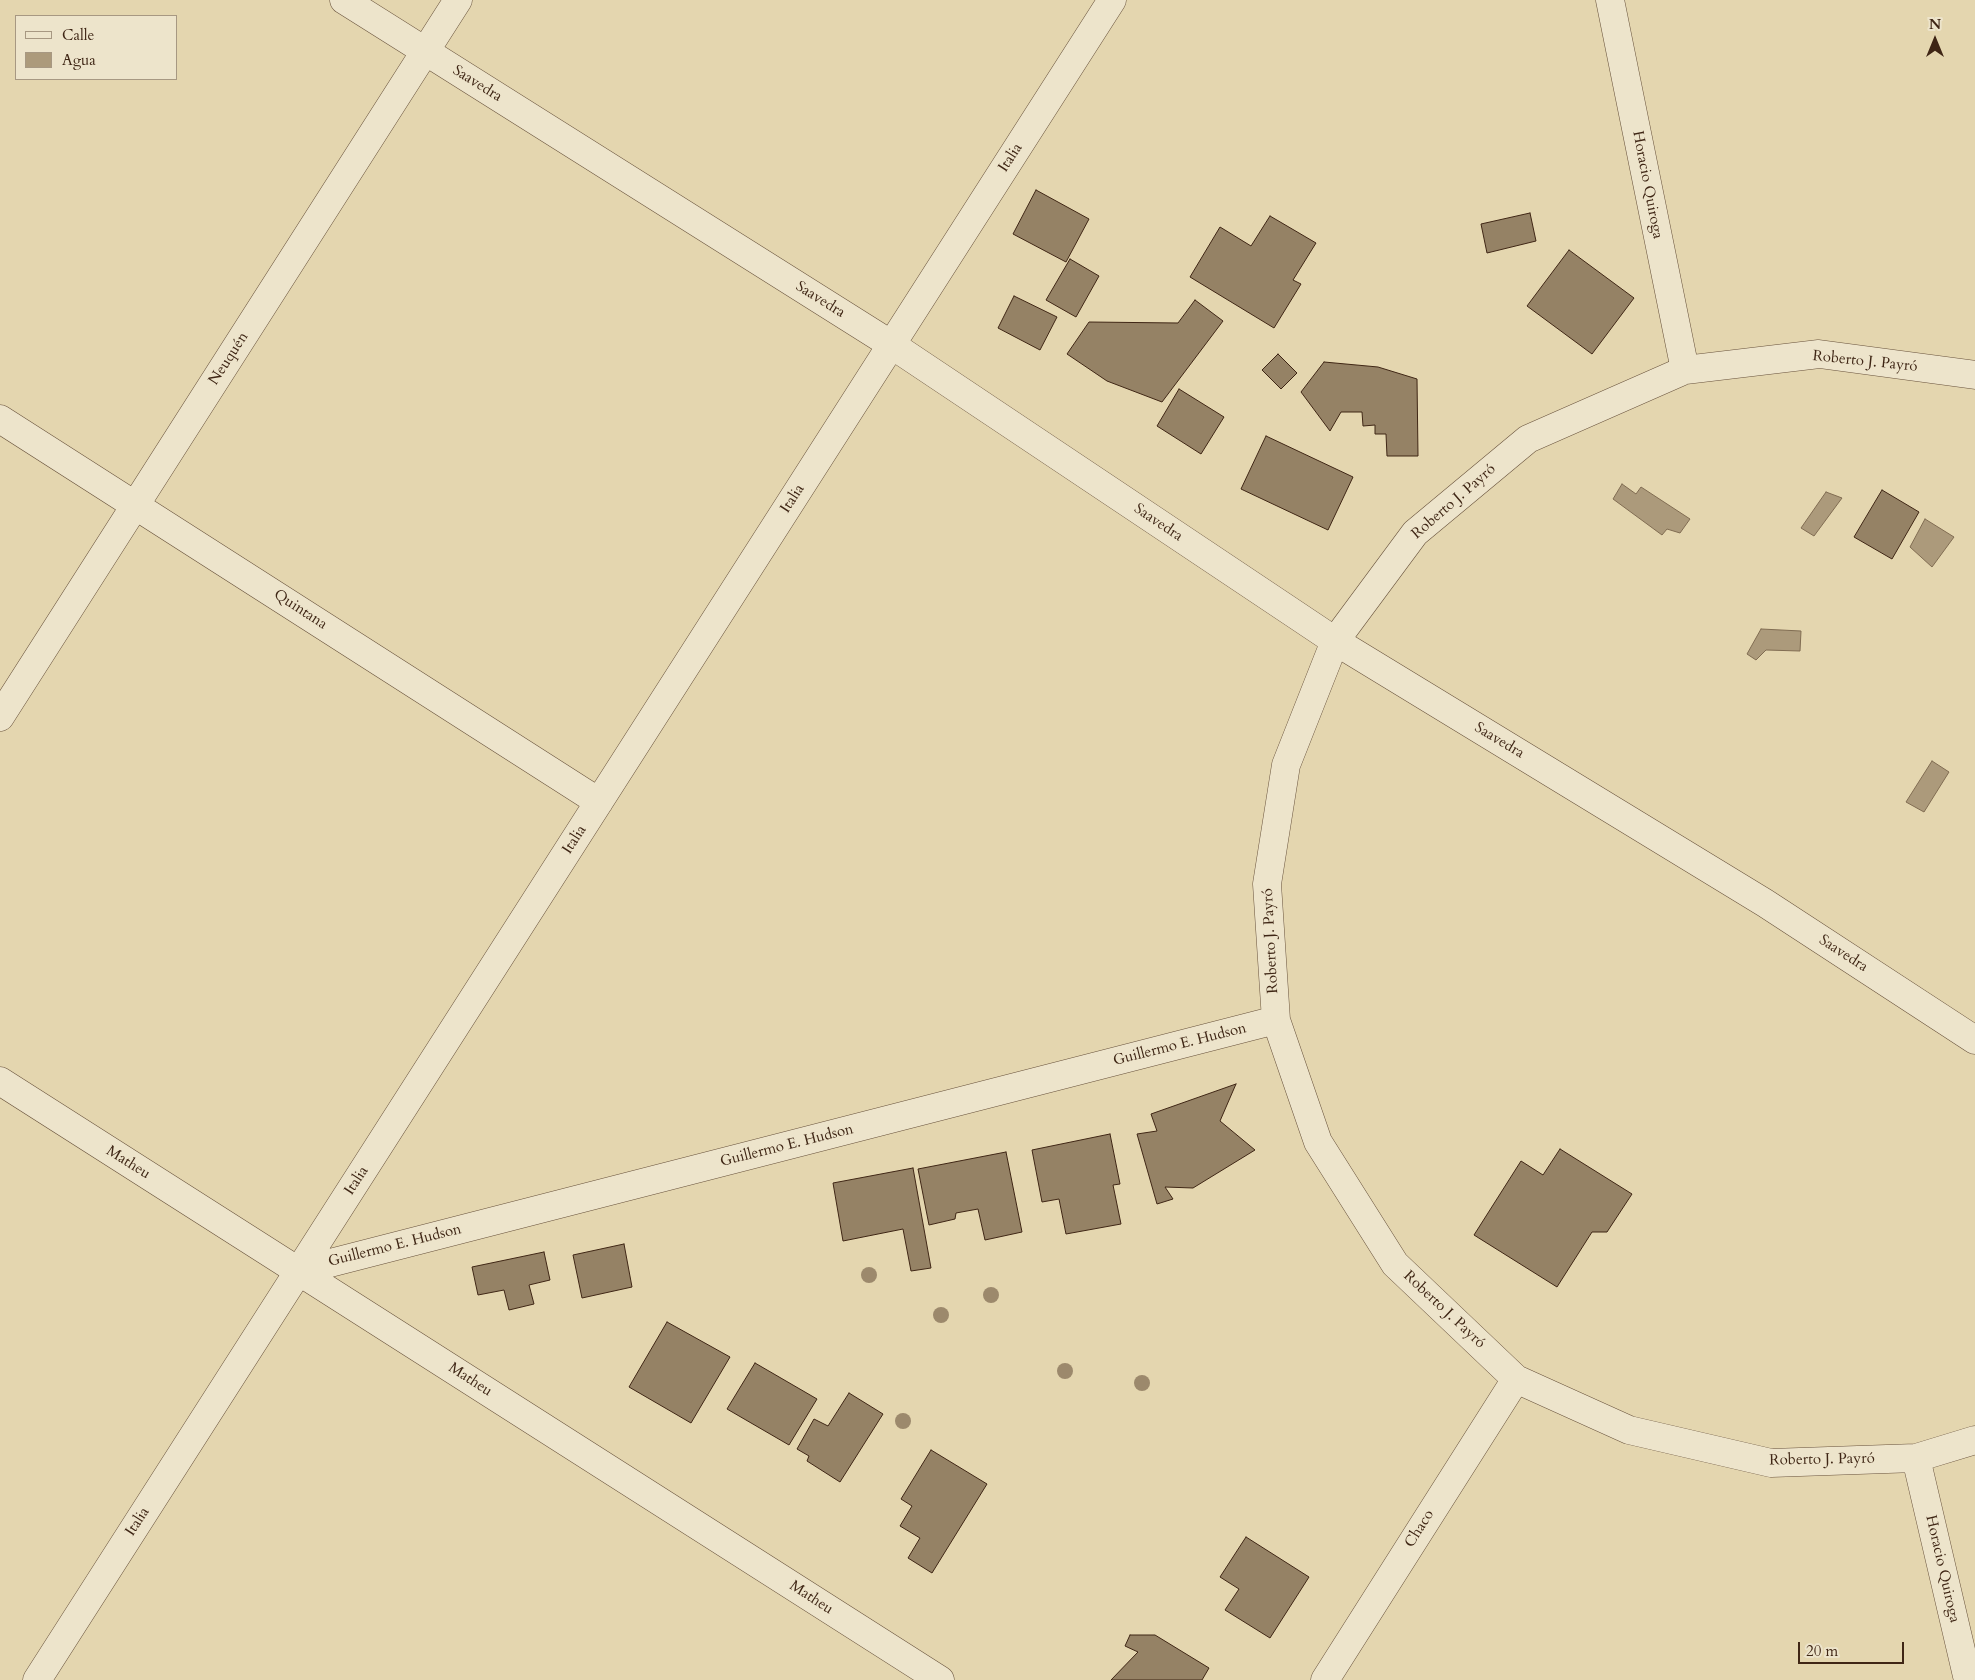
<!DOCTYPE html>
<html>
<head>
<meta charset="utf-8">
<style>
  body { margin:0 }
  #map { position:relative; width:1975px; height:1680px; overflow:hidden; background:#e4d6af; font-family:Cardo,serif }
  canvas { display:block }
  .legend { position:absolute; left:15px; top:15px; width:162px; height:65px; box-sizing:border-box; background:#ede4cb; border:1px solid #a79882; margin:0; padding:6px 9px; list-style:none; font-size:15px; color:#3f2615 }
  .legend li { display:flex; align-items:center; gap:10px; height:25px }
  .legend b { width:25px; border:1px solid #a79882 }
  .north { position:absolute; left:1910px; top:15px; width:50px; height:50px; -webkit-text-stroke:4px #ede4cb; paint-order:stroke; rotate:0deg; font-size:14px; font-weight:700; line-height:20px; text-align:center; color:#3f2615 }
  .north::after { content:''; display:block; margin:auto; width:18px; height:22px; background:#3f2615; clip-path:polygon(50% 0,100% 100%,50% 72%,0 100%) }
  .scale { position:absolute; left:1798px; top:1642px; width:106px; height:22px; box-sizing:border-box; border:2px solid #3f2615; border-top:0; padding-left:6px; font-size:15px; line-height:18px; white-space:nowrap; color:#3f2615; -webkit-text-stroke:4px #ede4cb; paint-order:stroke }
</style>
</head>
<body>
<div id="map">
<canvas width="1975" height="1680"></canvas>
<ul class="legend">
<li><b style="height:6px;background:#ede4cb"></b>Calle</li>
<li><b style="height:14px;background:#ac9a7b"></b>Agua</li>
</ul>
<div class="north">N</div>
<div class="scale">20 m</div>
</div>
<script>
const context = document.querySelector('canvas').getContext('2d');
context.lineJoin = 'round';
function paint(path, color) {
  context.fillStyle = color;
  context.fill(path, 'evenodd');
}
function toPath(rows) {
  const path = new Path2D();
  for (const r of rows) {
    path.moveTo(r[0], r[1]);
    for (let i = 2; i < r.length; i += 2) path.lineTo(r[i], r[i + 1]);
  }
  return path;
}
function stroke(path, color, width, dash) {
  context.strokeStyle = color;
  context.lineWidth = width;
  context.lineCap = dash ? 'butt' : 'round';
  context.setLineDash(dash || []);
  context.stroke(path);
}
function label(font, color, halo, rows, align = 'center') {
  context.font = font + ' Cardo,serif';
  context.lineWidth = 4;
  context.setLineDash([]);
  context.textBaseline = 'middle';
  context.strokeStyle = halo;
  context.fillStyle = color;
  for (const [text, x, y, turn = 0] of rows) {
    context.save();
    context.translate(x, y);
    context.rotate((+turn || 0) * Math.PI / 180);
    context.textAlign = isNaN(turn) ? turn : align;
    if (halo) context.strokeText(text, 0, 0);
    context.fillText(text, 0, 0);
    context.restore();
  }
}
const water = toPath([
  [1622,484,1636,494,1641,487,1690,519,1680,533,1667,529,1662,535,1613,499,1622,484],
  [1826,492,1842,498,1814,536,1801,528,1826,492],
  [1925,519,1954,537,1932,567,1910,547,1925,519],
  [1761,629,1801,631,1800,651,1766,650,1756,660,1747,654,1761,629],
  [1932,761,1949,772,1924,812,1906,802,1932,761]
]);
const building = toPath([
  [1036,190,1089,219,1066,262,1013,234,1036,190],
  [1530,213,1536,241,1487,253,1481,224,1530,213],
  [1270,216,1316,243,1293,280,1301,284,1274,328,1190,277,1220,227,1251,246,1270,216],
  [1569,250,1634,298,1592,354,1527,306,1569,250],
  [1070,259,1099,276,1076,317,1046,300,1070,259],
  [1014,296,1057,317,1040,350,998,328,1014,296],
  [1195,300,1223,321,1162,402,1107,381,1067,354,1089,322,1178,323,1195,300],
  [1278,354,1297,373,1281,389,1262,370,1278,354],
  [1324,362,1378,367,1417,379,1418,456,1387,456,1386,434,1375,434,1375,425,1363,426,1362,412,1341,412,1330,431,1301,392,1324,362],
  [1179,389,1224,417,1201,454,1157,426,1179,389],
  [1266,436,1353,477,1328,530,1241,489,1266,436],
  [1882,490,1919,512,1892,559,1854,537,1882,490],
  [1236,1084,1220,1121,1255,1150,1193,1188,1165,1187,1173,1199,1157,1204,1137,1134,1157,1131,1151,1114,1236,1084],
  [1110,1134,1120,1184,1113,1185,1121,1224,1066,1234,1059,1199,1042,1202,1032,1150,1110,1134],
  [1560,1149,1632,1194,1607,1232,1592,1232,1557,1287,1474,1235,1521,1161,1543,1175,1560,1149],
  [1006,1152,1022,1232,985,1240,978,1209,956,1213,955,1219,929,1225,918,1169,1006,1152],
  [913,1168,931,1268,911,1271,903,1229,843,1241,833,1183,913,1168],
  [624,1244,632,1287,582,1298,573,1255,624,1244],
  [544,1252,550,1280,529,1285,534,1304,509,1310,504,1290,478,1295,472,1267,544,1252],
  [667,1322,730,1357,691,1423,629,1387,667,1322],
  [755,1363,817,1399,789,1445,727,1409,755,1363],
  [849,1393,883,1414,840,1482,807,1461,809,1456,797,1449,814,1419,828,1426,849,1393],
  [931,1450,987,1484,932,1573,908,1558,920,1538,900,1526,912,1506,901,1499,931,1450],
  [1246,1537,1309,1577,1270,1638,1225,1610,1239,1589,1220,1577,1246,1537],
  [1130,1635,1155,1635,1209,1668,1202,1680,1111,1680,1138,1652,1125,1646,1130,1635]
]);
const minor = toPath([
  [344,0,892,345,1335,641,1765,903,1975,1040],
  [1610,0,1685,370],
  [1975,375,1819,354,1685,370,1528,439,1415,533,1335,641,1286,765,1267,884,1276,1020,1318,1142,1395,1264,1516,1379,1629,1430,1771,1463,1916,1458,1975,1440],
  [0,419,599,802],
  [0,717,458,0],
  [0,1081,940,1680],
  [299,1271,1276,1020],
  [1916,1458,1968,1680],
  [37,1680,1112,0],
  [1325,1680,1516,1379]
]);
const trees = [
  [869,1275],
  [991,1295],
  [941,1315],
  [1065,1371],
  [1142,1383],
  [903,1421]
];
const streetNames = [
  ["Saavedra",477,84,32],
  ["Italia",1011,158,-57],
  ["Horacio Quiroga",1647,185,79],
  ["Saavedra",820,300,32],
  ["Neuquén",229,359,-57],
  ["Roberto J. Payró",1865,362,6],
  ["Italia",793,499,-57],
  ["Roberto J. Payró",1454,502,-41],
  ["Saavedra",1158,523,34],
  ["Quintana",300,610,33],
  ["Saavedra",1499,741,31],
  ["Italia",575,840,-57],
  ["Roberto J. Payró",1271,941,-93],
  ["Saavedra",1843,954,33],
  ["Guillermo E. Hudson",1180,1045,-14],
  ["Guillermo E. Hudson",787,1146,-14],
  ["Matheu",128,1163,32],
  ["Italia",357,1181,-57],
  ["Guillermo E. Hudson",395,1246,-14],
  ["Roberto J. Payró",1444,1310,43],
  ["Matheu",470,1380,33],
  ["Roberto J. Payró",1822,1460,-1],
  ["Italia",138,1522,-57],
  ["Chaco",1420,1529,-58],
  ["Horacio Quiroga",1942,1569,77],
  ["Matheu",811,1598,33]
];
paint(water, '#ac9a7b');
stroke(water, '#806c52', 1);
paint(building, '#958265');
stroke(building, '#3f2615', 1);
stroke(minor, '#68523c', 29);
stroke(minor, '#ede4cb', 28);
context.fillStyle = '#9c896c';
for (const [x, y] of trees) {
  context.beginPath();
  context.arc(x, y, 8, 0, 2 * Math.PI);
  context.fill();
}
label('15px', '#3f2615', '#ede4cb', streetNames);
</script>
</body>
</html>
